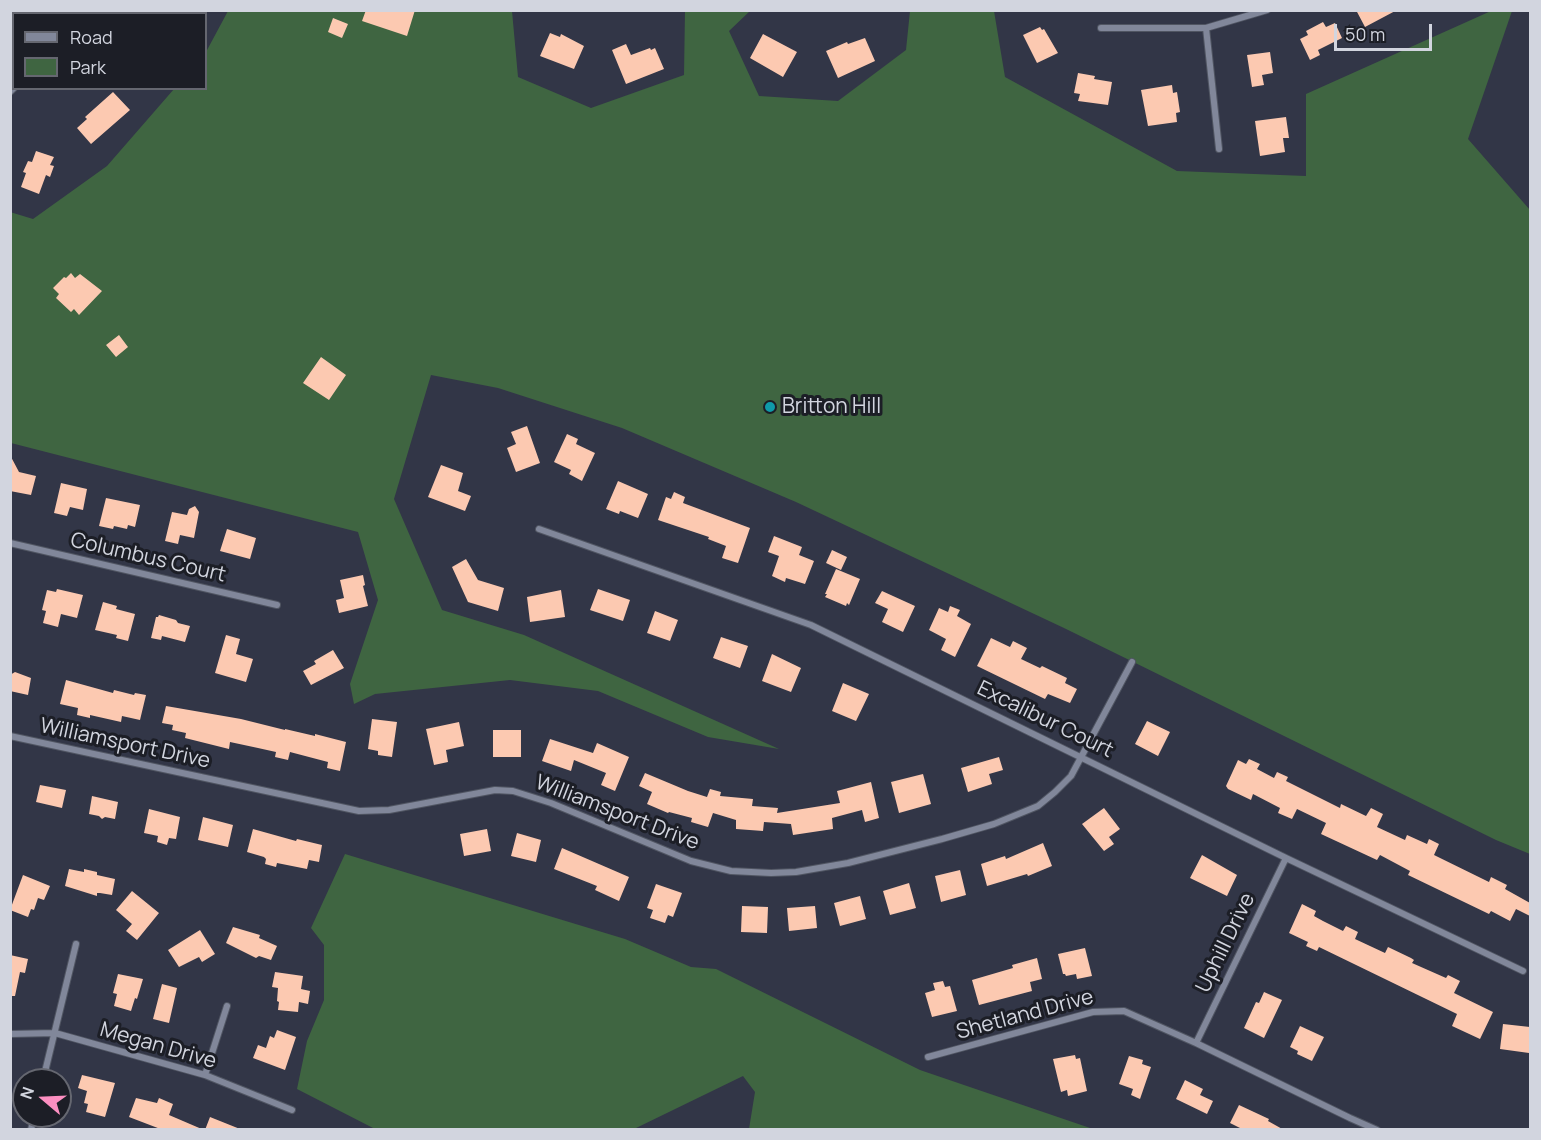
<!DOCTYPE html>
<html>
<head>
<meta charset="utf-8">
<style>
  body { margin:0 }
  #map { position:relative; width:1541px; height:1140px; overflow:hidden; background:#323647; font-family:Manrope,sans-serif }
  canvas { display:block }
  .frame { position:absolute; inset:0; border:12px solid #d2d5df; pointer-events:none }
  .legend { position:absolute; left:12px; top:12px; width:195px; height:78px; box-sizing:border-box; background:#1c1e26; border:2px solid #656770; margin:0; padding:8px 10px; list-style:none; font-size:18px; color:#d2d5df }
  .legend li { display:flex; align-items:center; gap:12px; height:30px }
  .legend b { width:30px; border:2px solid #656770 }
  .north { position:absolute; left:12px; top:1068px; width:60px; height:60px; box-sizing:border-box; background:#1c1e26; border:2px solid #656770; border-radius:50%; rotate:289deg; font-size:16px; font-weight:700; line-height:24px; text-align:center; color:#d2d5df }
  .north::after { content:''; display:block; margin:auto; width:21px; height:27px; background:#fc8fc1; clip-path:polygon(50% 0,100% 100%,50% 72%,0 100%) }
  .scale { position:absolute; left:1334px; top:24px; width:98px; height:27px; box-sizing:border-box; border:3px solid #d2d5df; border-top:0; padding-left:8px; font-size:18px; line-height:21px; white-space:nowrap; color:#d2d5df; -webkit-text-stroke:4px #1c1e26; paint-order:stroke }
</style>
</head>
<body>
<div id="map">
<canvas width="1541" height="1140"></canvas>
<div class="frame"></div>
<ul class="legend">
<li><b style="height:8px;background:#81879a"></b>Road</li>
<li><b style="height:16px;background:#3f6541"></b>Park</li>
</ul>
<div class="north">N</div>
<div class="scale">50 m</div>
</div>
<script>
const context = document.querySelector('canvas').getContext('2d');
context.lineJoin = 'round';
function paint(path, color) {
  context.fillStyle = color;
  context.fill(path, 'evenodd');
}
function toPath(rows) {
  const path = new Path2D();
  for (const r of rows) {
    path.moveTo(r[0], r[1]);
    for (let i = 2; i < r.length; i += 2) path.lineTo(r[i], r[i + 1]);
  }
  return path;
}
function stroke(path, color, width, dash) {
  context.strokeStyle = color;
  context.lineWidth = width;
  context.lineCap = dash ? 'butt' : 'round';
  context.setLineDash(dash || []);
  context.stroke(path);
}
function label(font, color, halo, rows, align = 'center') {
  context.font = font + ' Manrope,sans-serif';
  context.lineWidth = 6;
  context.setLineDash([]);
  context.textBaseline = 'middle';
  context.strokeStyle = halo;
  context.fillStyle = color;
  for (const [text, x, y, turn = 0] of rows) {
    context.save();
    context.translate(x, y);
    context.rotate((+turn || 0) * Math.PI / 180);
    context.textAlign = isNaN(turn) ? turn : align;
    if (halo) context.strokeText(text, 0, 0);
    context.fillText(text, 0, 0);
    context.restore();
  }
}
const green = toPath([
  [228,11,512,11,518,77,591,108,684,75,685,11,750,11,729,31,759,96,838,101,906,50,910,11,994,11,1005,77,1177,171,1306,176,1306,94,1491,11,1512,11,1468,139,1530,210,1530,854,1496,840,1064,628,796,502,622,428,498,388,431,375,394,499,442,610,524,635,779,749,708,737,598,691,510,680,375,694,354,704,350,684,378,600,358,532,11,443,10,212,33,219,107,166,174,89,206,88,206,52],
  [345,854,625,939,691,967,716,969,920,1070,1093,1129,749,1129,755,1092,743,1076,634,1129,375,1129,297,1089,307,1041,324,1000,324,945,311,928]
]);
const building = toPath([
  [366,10,415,10,407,36,362,21],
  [1356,10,1397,10,1365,27],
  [333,18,348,24,342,38,328,32],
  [1323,22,1326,27,1335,23,1342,38,1318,50,1320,55,1310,60,1300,39,1308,35,1306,31],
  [1040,27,1042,30,1044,29,1058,53,1037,63,1023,35],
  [550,33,560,37,561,34,584,46,574,69,540,56],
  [763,34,797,52,783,77,750,58],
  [865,38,875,61,838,78,826,51,847,42,848,44],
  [626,44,631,55,650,48,651,50,655,48,664,69,626,84,612,50],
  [1270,52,1273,73,1262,75,1264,85,1252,87,1247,55],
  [1078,73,1095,76,1094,79,1112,82,1108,105,1078,101,1080,94,1074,93],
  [1172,85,1173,93,1177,92,1180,112,1176,113,1177,122,1148,126,1141,90],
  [113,92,130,110,91,144,77,128,87,119,85,117],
  [1286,117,1289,138,1283,138,1285,152,1260,156,1255,121],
  [36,151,54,157,50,165,54,166,50,177,46,175,39,194,21,187,26,173,23,172,28,161,32,162],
  [71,273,75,278,80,274,102,291,79,315,74,309,71,312,56,298,59,294,53,288,64,277,66,278],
  [119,335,128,347,116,357,106,345],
  [321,357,346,375,329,400,303,383],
  [527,426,540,463,516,472,507,448,516,444,511,432],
  [567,434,578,439,576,444,595,453,582,481,569,474,571,470,554,462],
  [10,455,19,472,36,476,31,495,10,491],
  [441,465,463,473,458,491,471,496,465,511,428,497],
  [618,481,648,494,638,518,620,511,619,514,606,509],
  [61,483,87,489,83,510,70,507,67,516,54,513],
  [674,492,685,497,683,503,750,528,738,563,722,558,726,546,708,539,709,537,658,520,666,497,671,499],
  [106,498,140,505,135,527,128,525,127,529,114,526,113,529,99,526],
  [195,506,199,512,194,538,180,535,178,544,165,541,172,512,187,515,189,509],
  [227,529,256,538,250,559,220,551],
  [774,536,802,547,799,555,814,561,805,584,786,578,785,582,772,576,779,556,768,552],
  [832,550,847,557,841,570,826,563],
  [466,559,478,580,504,588,498,611,468,602,452,567],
  [836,569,860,579,849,605,847,603,846,606,825,597,827,594,825,594],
  [363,575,365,585,363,586,368,606,339,613,336,600,344,598,340,580],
  [57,589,83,595,77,618,61,614,58,627,43,623,46,611,42,610,47,590,56,592],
  [598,589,630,600,623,621,590,610],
  [561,590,565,617,530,622,527,597],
  [882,591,915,606,903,632,882,622,888,609,875,603],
  [103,602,117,606,116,609,135,614,128,641,116,638,117,635,95,630],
  [950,606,960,610,957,616,971,624,955,657,941,650,946,639,929,630,939,608,948,612],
  [655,611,678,620,670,641,647,633],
  [159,615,176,620,178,623,190,626,185,642,162,636,161,640,151,638,156,617,158,617],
  [226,635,240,639,236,654,253,659,246,682,215,673],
  [721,637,748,646,740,668,713,658],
  [991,638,1010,647,1013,641,1027,648,1021,659,1040,668,1042,666,1067,678,1065,683,1077,689,1070,703,1048,694,1045,699,977,666],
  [333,650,344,668,311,685,303,671,316,664,314,661],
  [772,654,801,668,791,692,762,681],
  [15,672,31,678,28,695,10,691,10,675],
  [66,680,113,693,114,690,134,695,135,693,146,695,140,720,122,716,121,722,90,715,90,718,77,715,78,708,60,704],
  [843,683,869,694,856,721,832,711],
  [166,706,241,719,285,730,285,729,315,736,315,734,346,742,340,771,327,768,328,762,290,752,288,760,275,757,276,752,258,748,230,742,229,749,185,738,186,733,172,730,173,725,162,723],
  [372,719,397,722,392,757,378,755,378,751,368,749],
  [1147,721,1170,732,1158,756,1135,744],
  [459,722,464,746,446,750,448,762,434,765,426,729],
  [493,730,521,730,521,757,493,757],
  [550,739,593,753,597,743,629,757,615,791,601,785,606,773,574,760,571,771,542,761],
  [999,757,1003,770,989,774,992,784,968,792,961,768],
  [1249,759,1260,764,1257,769,1274,778,1277,772,1288,777,1286,781,1340,808,1341,804,1366,816,1371,808,1383,814,1377,827,1405,840,1407,835,1427,844,1429,839,1439,844,1434,855,1489,882,1491,877,1507,885,1505,889,1530,903,1530,916,1516,909,1510,921,1491,911,1489,914,1408,875,1410,871,1380,855,1377,860,1321,834,1326,823,1297,809,1292,819,1278,813,1280,808,1253,794,1251,800,1228,789,1226,786,1238,760,1246,764],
  [645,773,688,791,707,797,710,789,721,792,720,796,753,799,752,806,778,808,777,813,840,803,837,791,871,782,879,818,865,822,862,810,832,818,833,829,793,835,791,824,764,822,763,831,736,829,736,820,713,813,708,827,691,822,692,818,669,812,668,813,647,804,652,792,639,786],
  [923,774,931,804,899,813,891,782],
  [40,785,66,790,62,808,36,802],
  [92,796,118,802,115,819,105,817,102,819,99,816,89,814],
  [1104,808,1120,829,1109,837,1114,844,1104,851,1082,824],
  [149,809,180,817,176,839,169,838,167,845,157,842,158,836,144,833],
  [203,817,233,825,228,847,198,840],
  [253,829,296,841,297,839,322,845,319,862,309,860,307,869,277,863,276,867,265,864,266,859,264,857,247,852],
  [487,829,491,851,464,856,460,834],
  [517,833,541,840,536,862,511,856],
  [1043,843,1052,866,1028,876,1027,874,987,886,981,864,1005,856,1006,859],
  [562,848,629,877,619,901,595,890,597,886,554,869],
  [1202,855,1237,875,1227,896,1190,878],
  [69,869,84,872,84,869,97,872,97,875,115,879,112,895,100,893,97,893,97,896,65,886],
  [960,870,966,895,941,902,935,876],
  [23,875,50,886,44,900,38,898,34,910,31,909,28,917,10,910],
  [909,883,916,908,890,915,883,891],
  [656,884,682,893,673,917,668,915,665,923,650,918,653,910,647,908],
  [132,891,159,913,137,940,126,931,132,924,116,910],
  [860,896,866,919,840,926,834,903],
  [1302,904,1316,911,1314,916,1323,921,1343,931,1346,926,1358,932,1355,939,1385,953,1388,947,1411,958,1414,960,1412,963,1446,978,1448,975,1460,981,1454,993,1493,1012,1480,1039,1452,1026,1457,1014,1319,947,1317,951,1306,946,1308,942,1289,933],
  [742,906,768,907,767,933,741,932],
  [815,906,817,928,789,931,787,908],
  [233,927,260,935,259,938,277,946,271,960,259,956,256,958,226,943],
  [200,930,215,954,202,962,199,957,179,967,168,950],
  [1085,948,1092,976,1077,979,1076,974,1066,976,1065,974,1063,974,1058,954],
  [10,955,28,959,25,973,20,972,15,996,10,996],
  [1037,958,1042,979,1030,982,1032,991,979,1005,972,980,1013,968,1012,965],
  [275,972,303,976,301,989,310,991,308,1004,299,1002,298,1012,278,1010,279,1002,277,1001,278,988,272,987],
  [118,974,143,979,137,999,135,998,131,1011,114,1006,117,994,113,993],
  [943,981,945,987,950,986,957,1011,932,1017,925,993,935,990,933,983],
  [162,984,177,988,169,1023,153,1019],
  [1264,992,1282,1000,1264,1038,1244,1028,1256,1002,1259,1003],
  [1503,1024,1530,1027,1529,1053,1500,1049],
  [1300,1026,1324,1037,1312,1061,1297,1054,1298,1051,1290,1047],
  [277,1030,296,1037,285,1070,253,1058,258,1045,266,1048,270,1036,274,1038],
  [1075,1055,1076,1059,1080,1058,1087,1091,1068,1096,1067,1090,1061,1092,1053,1059],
  [1129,1056,1143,1060,1142,1064,1151,1067,1140,1099,1131,1095,1133,1089,1119,1084],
  [82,1075,115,1083,105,1117,86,1112,88,1104,84,1103,87,1091,78,1088],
  [1185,1080,1203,1089,1200,1095,1213,1101,1207,1114,1176,1099],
  [136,1098,157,1103,159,1098,173,1104,169,1115,204,1130,163,1130,129,1117],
  [1239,1105,1269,1119,1268,1121,1284,1130,1244,1130,1230,1123],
  [210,1117,240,1129,239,1130,205,1130]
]);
const minor = toPath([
  [88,14,91,10],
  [1101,28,1206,28,1267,10],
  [1206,28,1219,149],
  [10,92,14,88],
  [539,529,811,625,1286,858,1523,971],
  [10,543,277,605],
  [10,736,359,811,389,810,495,790,513,791,551,803,691,861,731,871,771,873,796,872,848,863,942,839,994,824,1038,806,1055,792,1071,776,1132,662],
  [10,1034,55,1033,205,1075,292,1110],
  [1196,1043,1286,858],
  [928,1057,1093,1012,1124,1011,1196,1043,1350,1118,1377,1130],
  [205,1075,227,1006],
  [43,1080,76,944],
  [31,1130,34,1116]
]);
const markers = [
  [770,407,6,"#0f9aa8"]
];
const poiNames = [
  ["Britton Hill",782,407]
];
const streetNames = [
  ["Columbus Court",148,558,13],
  ["Excalibur Court",1045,720,26],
  ["Williamsport Drive",125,744,12],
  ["Williamsport Drive",617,813,21],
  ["Uphill Drive",1226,943,-64],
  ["Shetland Drive",1025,1015,-15],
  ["Megan Drive",158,1046,16]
];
paint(green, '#3f6541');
paint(building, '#fcc9b1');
stroke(minor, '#505562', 8);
stroke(minor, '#81879a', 6);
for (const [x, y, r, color] of markers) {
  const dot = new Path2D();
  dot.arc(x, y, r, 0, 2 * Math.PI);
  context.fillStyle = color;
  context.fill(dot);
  stroke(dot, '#1c1e26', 2);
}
label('21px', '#d2d5df', '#1c1e26', poiNames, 'left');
label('21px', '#d2d5df', '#1c1e26', streetNames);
</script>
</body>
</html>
